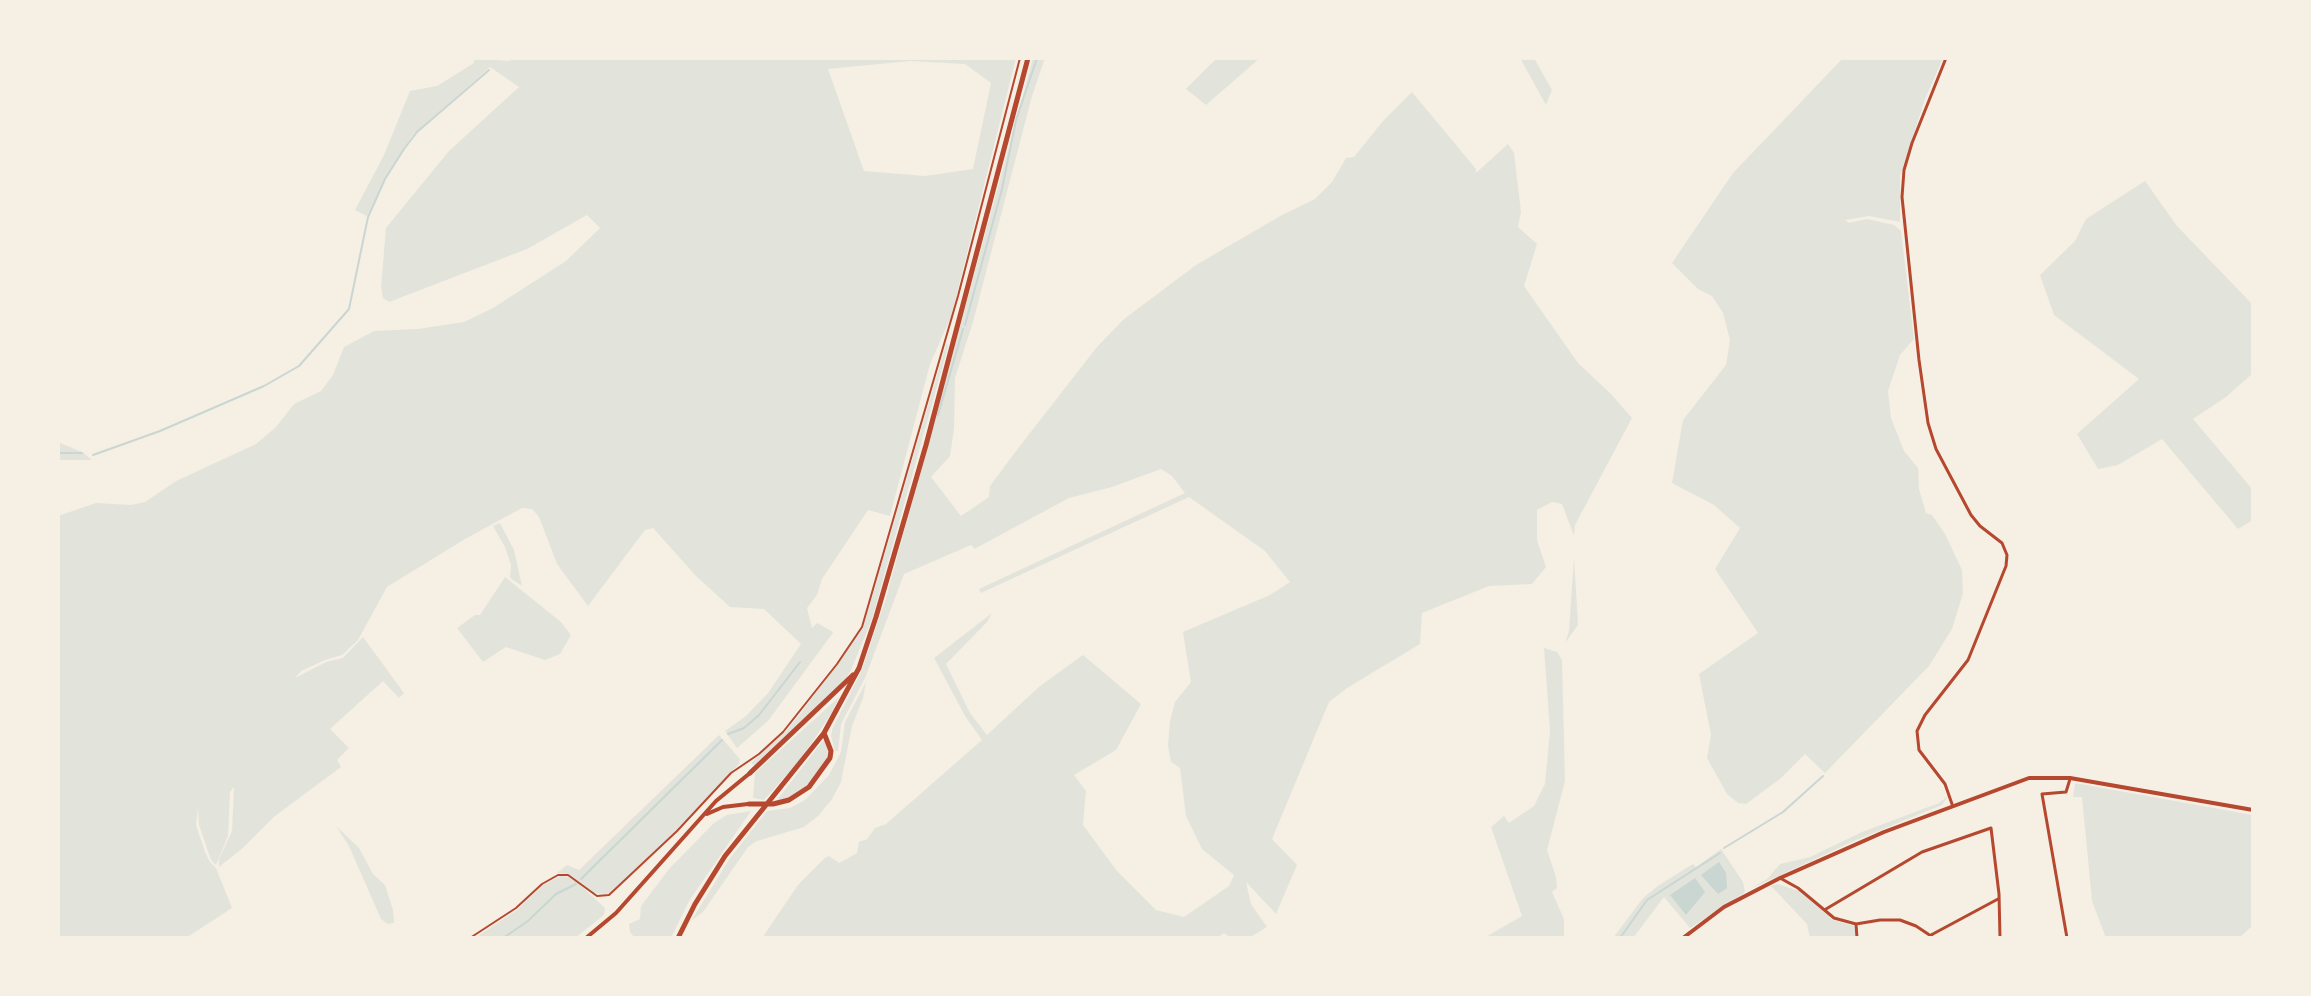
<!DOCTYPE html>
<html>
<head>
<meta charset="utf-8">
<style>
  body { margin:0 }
  #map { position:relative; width:2311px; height:996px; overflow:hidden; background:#f6efe4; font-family:Karla,sans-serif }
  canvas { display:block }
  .frame { position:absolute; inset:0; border:60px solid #f6efe4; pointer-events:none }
</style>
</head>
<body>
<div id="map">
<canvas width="2311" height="996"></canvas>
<div class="frame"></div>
</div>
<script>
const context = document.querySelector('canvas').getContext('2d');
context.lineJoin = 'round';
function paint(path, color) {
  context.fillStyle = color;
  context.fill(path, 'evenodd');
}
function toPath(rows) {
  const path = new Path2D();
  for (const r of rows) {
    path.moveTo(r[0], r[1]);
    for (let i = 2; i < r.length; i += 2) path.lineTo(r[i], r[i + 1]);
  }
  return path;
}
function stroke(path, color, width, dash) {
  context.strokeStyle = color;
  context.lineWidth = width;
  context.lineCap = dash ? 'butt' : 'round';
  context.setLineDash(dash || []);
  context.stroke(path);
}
const green = toPath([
  [474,58,510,61,509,58,1016,58,951,317,930,364,890,516,868,510,822,579,817,595,807,608,812,628,817,623,833,632,832,634,768,721,737,748,725,731,746,716,768,693,801,644,764,609,730,607,696,576,653,528,645,530,588,606,557,564,539,517,532,509,522,508,465,539,387,587,358,640,342,655,325,660,301,671,295,678,326,662,343,658,363,637,404,693,399,698,383,681,330,729,349,748,337,760,341,767,275,816,244,847,219,867,219,859,232,831,234,787,230,792,228,836,216,865,211,860,199,825,198,807,196,825,205,852,210,862,216,868,232,908,186,938,58,938,58,516,96,503,131,505,145,502,176,481,256,444,276,427,294,404,321,391,333,375,344,347,374,331,418,329,464,322,493,308,566,261,600,228,587,215,527,249,389,302,383,298,381,287,386,228,449,151,519,87,490,67,412,136,386,177,367,216,355,210,384,155,410,91,437,86,474,63],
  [910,61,965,64,991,83,973,169,925,176,864,171,828,69],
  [1033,58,1045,58,1032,96,973,322,955,378,954,429,950,456,931,477,961,516,989,497,990,486,1019,447,1097,347,1124,319,1196,265,1282,215,1315,199,1332,182,1346,158,1354,157,1383,121,1412,92,1476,169,1476,173,1508,144,1514,153,1521,212,1518,227,1537,244,1524,286,1578,363,1611,394,1632,418,1575,525,1574,536,1562,504,1552,502,1537,510,1537,540,1546,567,1532,584,1489,586,1422,613,1420,644,1347,688,1329,702,1272,839,1297,865,1276,914,1246,882,1251,904,1267,927,1249,938,1231,938,1224,933,1217,938,762,938,798,885,825,858,829,856,839,863,857,853,859,842,867,839,875,828,886,824,982,740,965,716,934,658,992,613,987,622,946,664,970,713,987,735,1040,686,1083,655,1141,704,1116,750,1074,775,1086,791,1083,825,1117,871,1156,910,1184,917,1229,886,1234,875,1202,849,1186,816,1180,768,1171,762,1168,746,1170,721,1175,702,1191,682,1183,632,1270,595,1290,582,1265,551,1189,497,981,593,979,589,1185,493,1172,476,1161,469,1112,487,1069,498,978,547,975,549,971,545,904,574,865,678,841,724,838,751,835,751,831,736,833,727,862,670,886,598],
  [1217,58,1260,58,1206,105,1186,89],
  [1520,58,1534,58,1552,90,1546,105],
  [1843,58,1943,58,1925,99,1900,176,1900,222,1869,216,1845,220,1849,223,1867,219,1894,225,1901,231,1914,339,1900,355,1888,391,1891,418,1904,451,1918,468,1919,489,1926,513,1932,515,1945,534,1962,570,1963,593,1952,629,1929,666,1825,773,1805,754,1780,779,1746,804,1738,803,1727,794,1707,758,1711,735,1699,674,1758,633,1715,569,1740,528,1714,505,1672,483,1683,420,1726,365,1730,340,1723,313,1712,296,1698,289,1672,263,1733,173],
  [2145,181,2177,226,2253,305,2253,373,2226,397,2193,419,2253,490,2253,520,2238,529,2162,439,2118,465,2098,469,2077,434,2139,379,2054,315,2040,275,2075,241,2086,219],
  [947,341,948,347,872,619,851,670,844,683,754,765,751,763,784,733,801,713,863,628],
  [58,442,82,452,92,460,58,460],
  [500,523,514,550,522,586,510,578,511,565,505,547,493,526],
  [1574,557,1578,625,1565,643,1569,631],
  [505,577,561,622,571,635,560,654,545,660,506,647,483,662,457,628,475,615,480,615],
  [1544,648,1557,652,1562,660,1565,781,1547,850,1556,877,1557,888,1552,892,1564,919,1564,938,1484,938,1522,916,1491,827,1504,816,1509,823,1534,806,1545,784,1550,731],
  [866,682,863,698,852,726,841,782,832,799,818,816,804,827,757,841,748,847,703,912,691,921,730,858,767,811,790,808,805,800,829,775,841,752,845,722],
  [839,697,831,714,800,760,764,800,753,798,755,773],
  [719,735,740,759,739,764,674,832,609,894,593,893,567,874,557,873,567,865,579,870],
  [825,738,830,751,825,766,806,786,789,798,777,800],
  [2075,783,2253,815,2253,925,2239,938,2106,938,2092,901,2082,797,2073,797],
  [1948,796,1942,805,1856,840,1750,889,1767,879,1780,864,1810,857,1862,832,1939,803],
  [751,811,689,901,671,938,635,938,630,932,629,924,640,919,641,906,669,869,714,823,727,815],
  [336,826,359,848,373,874,385,885,393,910,394,923,388,924,381,919,349,846],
  [1721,849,1743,882,1745,891,1743,894,1690,928,1664,897,1633,938,1613,938,1643,898,1659,885,1693,864,1696,867],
  [561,876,568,877,579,884,605,908,604,915,575,938,475,938,517,910,543,885],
  [1778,884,1799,891,1833,920,1854,926,1857,938,1810,938,1807,924,1771,886]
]);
const water = toPath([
  [1719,862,1726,873,1727,888,1718,894,1701,875],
  [1695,878,1705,892,1686,915,1670,895]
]);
const stream = toPath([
  [965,325,1002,189,1016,120,1037,58],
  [938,415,963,329],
  [58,453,82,453],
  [93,455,160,431,264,386,299,366,349,309,368,217,385,179,404,149,417,132,489,70],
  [728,734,744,728,759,715,800,662],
  [1724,848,1783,812,1823,776],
  [581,879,722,740],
  [503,938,528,921,556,894,576,884],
  [1620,938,1647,900,1720,853]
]);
const path = toPath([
  [470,938,516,908,542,884,558,875,568,875,597,896,609,895,677,831,731,773,759,754,783,732,837,664,862,627,958,296,1020,58]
]);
const minor = toPath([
  [1946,58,1912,143,1904,170,1902,197,1919,360,1928,423,1936,449,1971,515,1980,526,2002,543,2007,555,2006,566,1968,660,1925,715,1917,731,1919,750,1945,784,1952,804],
  [1780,878,1798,888,1834,918,1856,924,1880,920,1900,920,1916,926,1934,938],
  [1826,909,1922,852,1991,828,1999,894,2000,938],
  [1856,924,1857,938],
  [1931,935,1998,899],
  [2067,938,2042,794,2066,792,2070,779]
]);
const tertiary = toPath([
  [707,814,723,807,748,804],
  [586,938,616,913,716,801,750,773],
  [1683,938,1724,907,1780,878,1884,832,2029,778,2070,778,2253,810]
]);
const primary = toPath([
  [750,773,853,675],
  [749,804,773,804,789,800,809,787,830,758,831,751,824,733],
  [678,938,695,904,725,856,824,733,859,668,876,617,926,445,1028,58]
]);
paint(green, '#e2e4dc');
paint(water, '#c9d6d2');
stroke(stream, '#c9d6d2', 2);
stroke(path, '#b5482f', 2);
stroke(minor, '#b5482f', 3);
stroke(tertiary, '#b5482f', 4);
stroke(primary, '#b5482f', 5);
</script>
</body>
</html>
